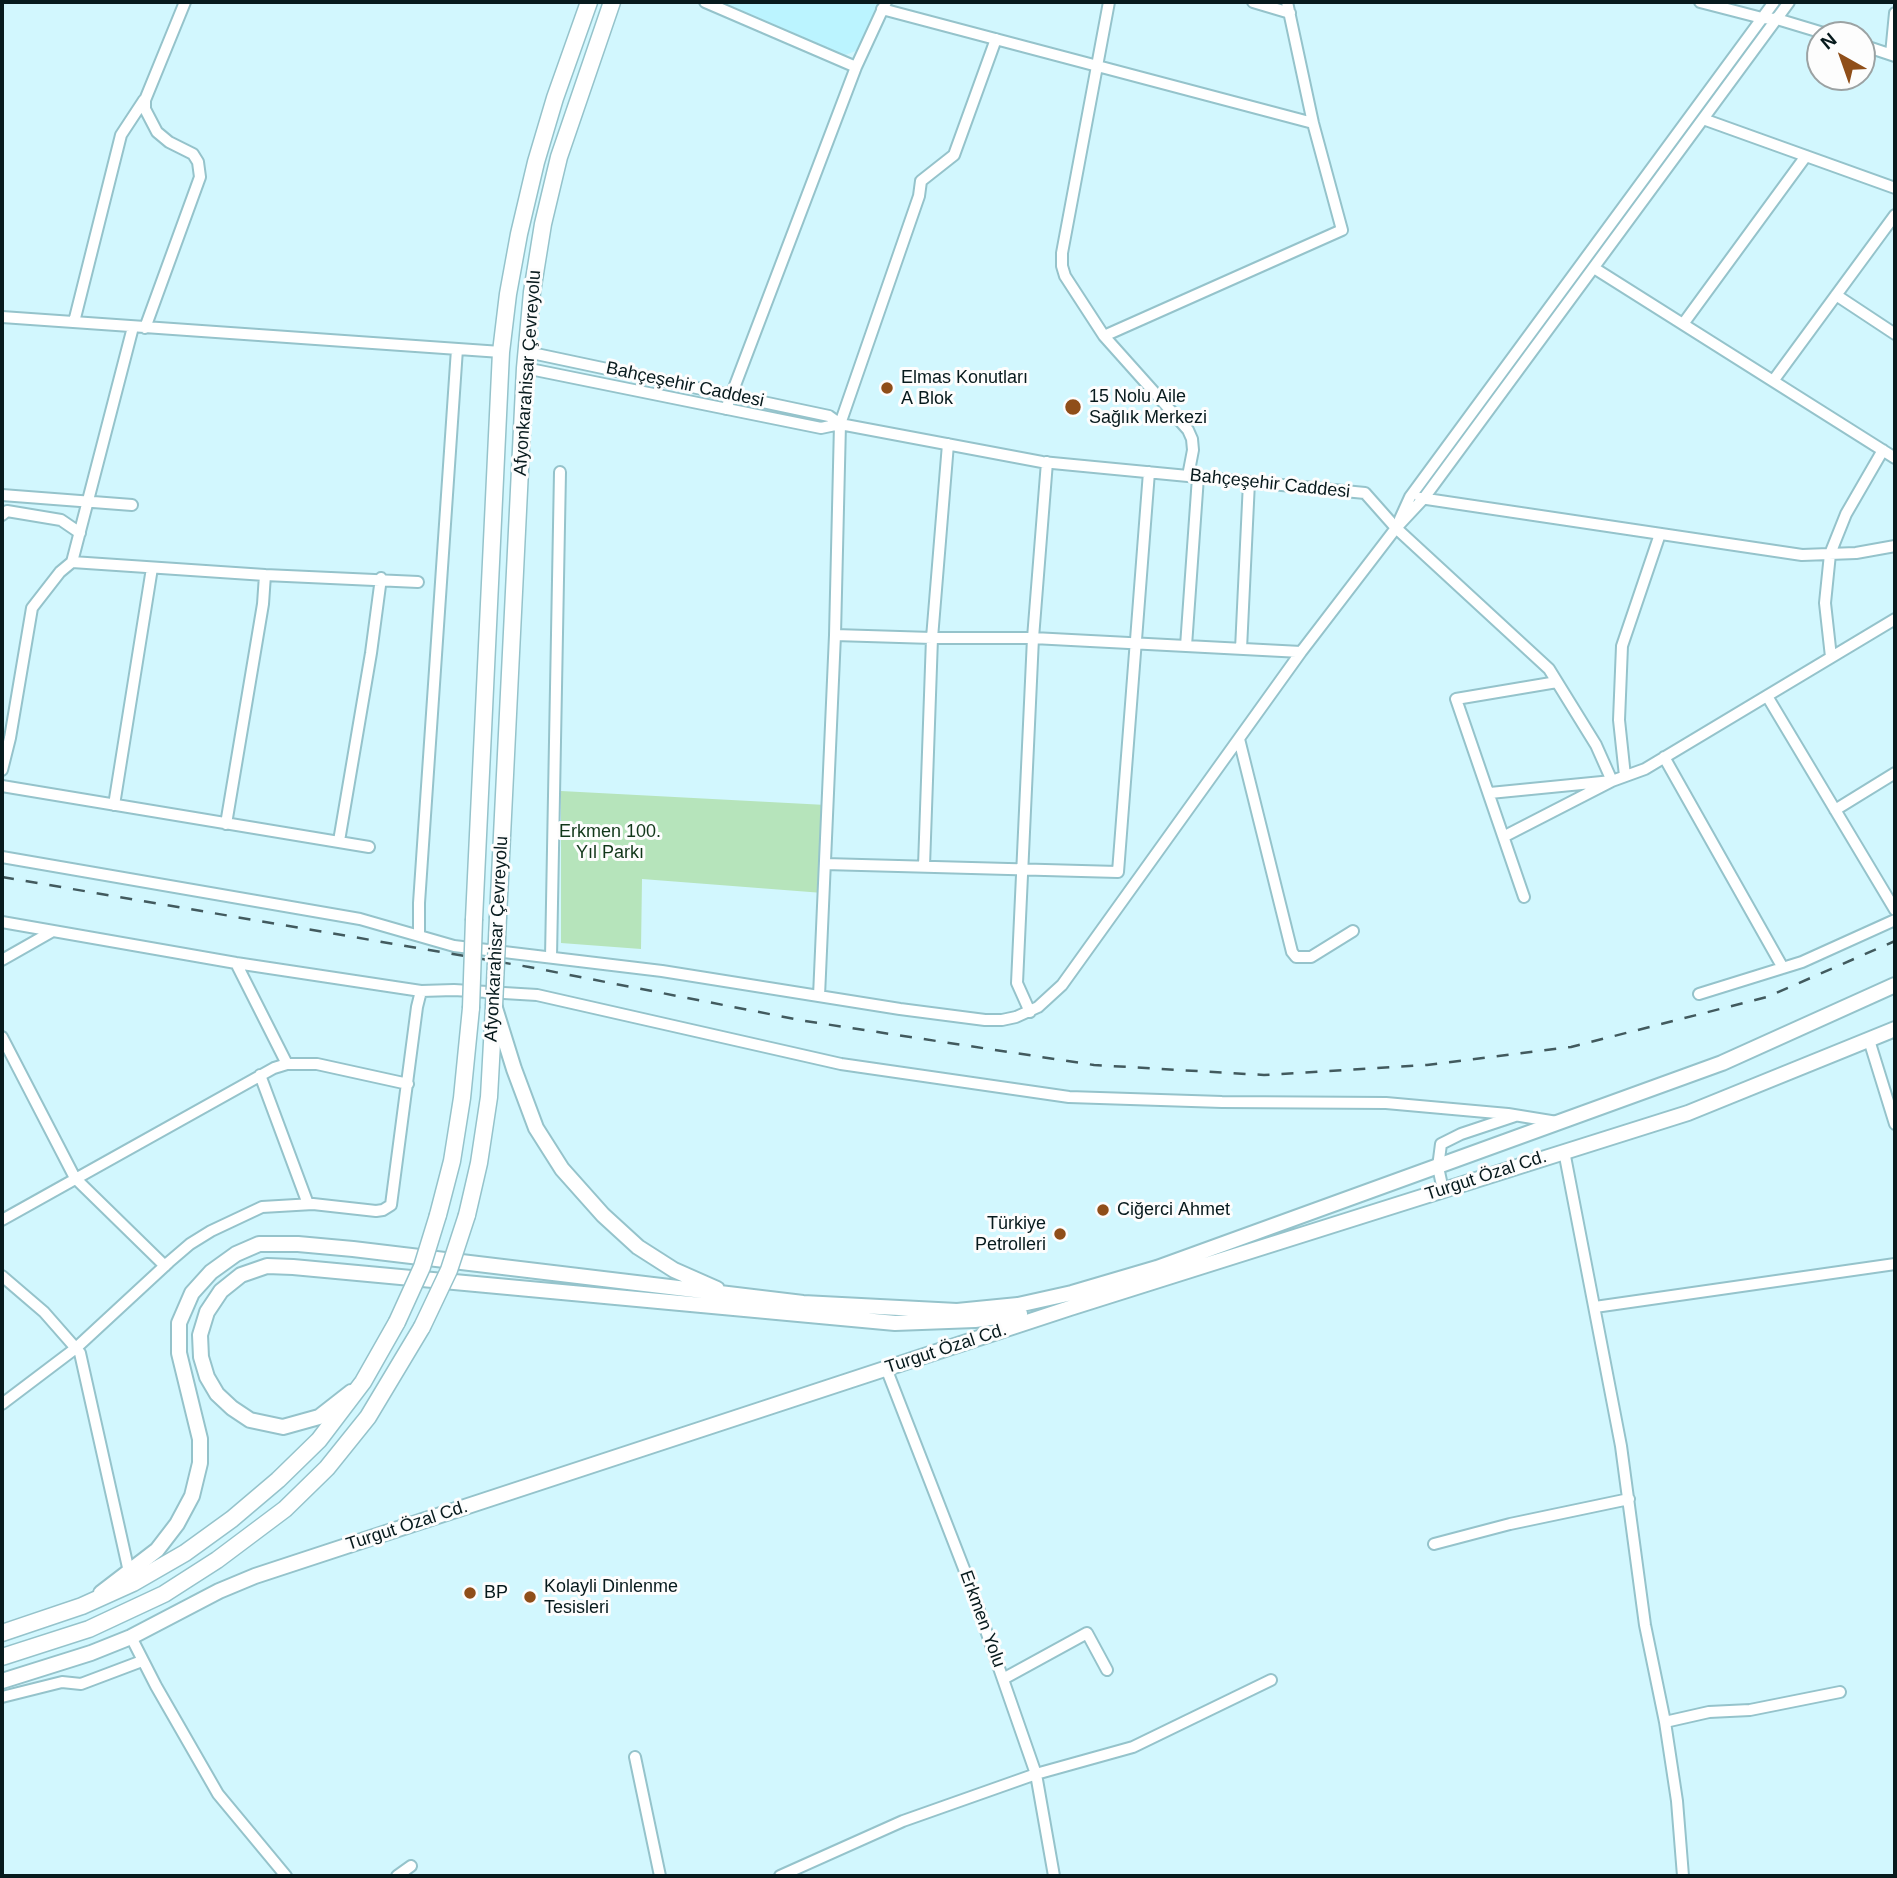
<!DOCTYPE html>
<html>
<head>
<meta charset="utf-8">
<style>
  body { margin:0 }
  #map { position:relative; width:1897px; height:1878px; overflow:hidden; background:#d2f7fe; font-family:Arial,sans-serif }
  canvas { display:block }
  .frame { position:absolute; inset:0; border:4px solid #071a1d; pointer-events:none }
  .north { position:absolute; left:1806px; top:21px; width:70px; height:70px; box-sizing:border-box; background:#fdfdfd; border:2px solid #9ba2a3; border-radius:50%; rotate:320deg; font-size:19px; font-weight:700; line-height:28px; text-align:center; color:#071a1d }
  .north::after { content:''; display:block; margin:auto; width:24px; height:32px; background:#8f4e19; clip-path:polygon(50% 0,100% 100%,50% 72%,0 100%) }
</style>
</head>
<body>
<div id="map">
<canvas width="1897" height="1878"></canvas>
<div class="frame"></div>
<div class="north">N</div>
</div>
<script>
const context = document.querySelector('canvas').getContext('2d');
context.lineJoin = 'round';
function paint(path, color) {
  context.fillStyle = color;
  context.fill(path, 'evenodd');
}
function toPath(rows) {
  const path = new Path2D();
  for (const r of rows) {
    path.moveTo(r[0], r[1]);
    for (let i = 2; i < r.length; i += 2) path.lineTo(r[i], r[i + 1]);
  }
  return path;
}
function stroke(path, color, width, dash) {
  context.strokeStyle = color;
  context.lineWidth = width;
  context.lineCap = dash ? 'butt' : 'round';
  context.setLineDash(dash || []);
  context.stroke(path);
}
function label(font, color, halo, rows, align = 'center') {
  context.font = font + ' Arial,sans-serif';
  context.lineWidth = 6;
  context.setLineDash([]);
  context.textBaseline = 'middle';
  context.strokeStyle = halo;
  context.fillStyle = color;
  for (const [text, x, y, turn = 0] of rows) {
    context.save();
    context.translate(x, y);
    context.rotate((+turn || 0) * Math.PI / 180);
    context.textAlign = isNaN(turn) ? turn : align;
    if (halo) context.strokeText(text, 0, 0);
    context.fillText(text, 0, 0);
    context.restore();
  }
}
const built = toPath([
  [722,2,880,2,856,51,845,55]
]);
const green = toPath([
  [561,791,826,805,823,893,642,879,641,949,561,943]
]);
const minor = toPath([
  [705,2,856,67],
  [1109,2,1062,253,1062,266,1065,276,1104,336,1188,430,1192,439,1193,450,1188,476],
  [1253,2,1290,13],
  [1700,2,1762,18,1777,19,1830,35],
  [882,9,1313,123],
  [1862,45,1895,56],
  [1891,54,1895,13],
  [1703,119,1895,188],
  [1594,268,1895,458],
  [1836,295,1895,334],
  [2,317,501,352],
  [74,322,121,135,144,100],
  [1683,324,1806,156],
  [145,328,200,177,198,162,193,154,169,142,157,132,145,109,145,100,185,2],
  [1104,336,1342,230,1313,123,1287,2],
  [527,352,829,416,840,424,1042,462,1365,493,1396,528,1549,669,1596,745,1612,781,1490,793],
  [525,368,821,428,840,424],
  [1773,381,1895,215],
  [726,409,856,67,886,2],
  [2,495,132,505],
  [1420,498,1802,555,1856,553,1895,546],
  [2,515,7,511,61,520,80,533],
  [1400,519,1410,497,1774,2],
  [72,562,265,575,418,582],
  [835,635,932,638,1033,638,1301,652,1396,528,1424,498,1789,2],
  [1186,646,1198,477],
  [1241,649,1249,482],
  [1831,657,1825,603,1830,554,1846,514,1883,450],
  [1767,696,1895,910],
  [1239,739,1292,952,1296,957,1311,957,1353,931],
  [1664,757,1783,968],
  [2,770,10,738,32,608,60,572,72,562,133,327],
  [1625,776,1619,720,1622,646,1660,534],
  [2,786,369,847],
  [114,805,152,568],
  [1835,810,1895,773],
  [226,824,263,604,265,575],
  [1505,836,1612,781,1645,769,1895,619],
  [339,841,371,653,381,578],
  [2,857,360,919,454,946,662,971,900,1009,985,1020,1002,1020,1016,1017,1038,1007,1062,985,1301,652],
  [825,864,1118,872,1149,472],
  [924,866,932,638,948,444],
  [1524,897,1456,699,1557,682],
  [2,922,236,963,421,991,417,1007,391,1205,383,1210,376,1211,313,1204,262,1207,211,1231,190,1244,169,1262,76,1348,2,1404],
  [419,935,419,903,457,349],
  [551,957,560,472],
  [2,960,53,931],
  [236,963,287,1064],
  [421,991,454,990,537,995,841,1064,1069,1097,1222,1102,1386,1103,1508,1114,1557,1122],
  [1699,994,1802,962,1895,920],
  [819,996,835,635,840,424,919,196,921,181,954,155,996,39],
  [1030,1012,1017,983,1033,638,1047,462],
  [2,1037,75,1178,165,1266],
  [1869,1040,1895,1124],
  [260,1075,308,1204],
  [1564,1151,1621,1446,1645,1625,1665,1722,1677,1801,1683,1876],
  [1443,1190,1438,1167,1441,1144,1461,1134,1515,1116],
  [2,1220,274,1068,287,1064,317,1064,408,1084],
  [2,1276,44,1312,80,1353,129,1572],
  [1595,1307,1895,1264],
  [886,1368,968,1579,1036,1774,1054,1876],
  [1434,1544,1510,1524,1629,1499],
  [131,1637,156,1686,218,1794,286,1876],
  [1003,1679,1087,1633,1107,1670],
  [2,1697,62,1682,81,1684,142,1661],
  [1665,1722,1709,1712,1750,1710,1840,1692],
  [635,1757,660,1876],
  [397,1876,411,1866],
  [780,1876,903,1821,1036,1774,1133,1747,1271,1680]
]);
const major = toPath([
  [495,1008,514,1069,536,1128,562,1169,603,1215,638,1247,674,1270,717,1289],
  [351,1392,319,1417,283,1427,250,1420,232,1408,217,1394,207,1377,201,1357,200,1335,207,1312,221,1291,241,1275,267,1266,293,1267,895,1323,975,1320,1020,1314],
  [101,1593,157,1550,177,1524,192,1496,200,1463,200,1439,179,1353,179,1323,192,1293,211,1272,236,1254,259,1244,298,1244,353,1249,803,1303,957,1311,1018,1305,1072,1293,1157,1268,1722,1063,1895,985],
  [2,1681,91,1653,131,1637,219,1591,255,1576,1070,1308,1688,1113,1895,1029]
]);
const highway = toPath([
  [498,917,525,368,532,292,543,224,559,157,612,2],
  [474,919,501,352,508,294,519,234,536,162,555,98,589,2],
  [438,1215,452,1161,462,1098,471,1008],
  [467,1215,479,1163,489,1097,494,1006],
  [2,1633,82,1606,133,1583,185,1553,232,1519,278,1480,319,1440,363,1382,397,1322],
  [2,1657,89,1629,164,1594,217,1560,285,1509,327,1468,368,1417,422,1327]
]);
const rail = toPath([
  [2,877,529,967,805,1021,1094,1065,1264,1075,1427,1065,1571,1047,1767,997,1895,941]
]);
const highwayBridge = toPath([
  [494,1006,498,917],
  [471,1008,474,919],
  [397,1322,422,1267,438,1215],
  [422,1327,449,1270,467,1215]
]);
const markers = [
  [887,388,7,"#8f4e19"],
  [1073,407,9,"#8f4e19"],
  [1103,1210,7,"#8f4e19"],
  [1060,1234,7,"#8f4e19"],
  [470,1593,7,"#8f4e19"],
  [530,1597,7,"#8f4e19"]
];
const streetNames = [
  ["Afyonkarahisar Çevreyolu",528,373,-86],
  ["Bahçeşehir Caddesi",685,385,12],
  ["Bahçeşehir Caddesi",1270,484,6],
  ["Afyonkarahisar Çevreyolu",497,939,-87],
  ["Turgut Özal Cd.",1486,1176,-18],
  ["Turgut Özal Cd.",946,1349,-18],
  ["Turgut Özal Cd.",407,1526,-18],
  ["Erkmen Yolu",982,1619,70]
];
const poiNames = [
  ["Elmas Konutları",901,378],
  ["A Blok",901,399],
  ["15 Nolu Aile",1089,397],
  ["Sağlık Merkezi",1089,418],
  ["Ciğerci Ahmet",1117,1210],
  ["Türkiye",1046,1224,"right"],
  ["Petrolleri",1046,1245,"right"],
  ["Kolayli Dinlenme",544,1587],
  ["Tesisleri",544,1608],
  ["BP",484,1593]
];
const parkNames = [
  ["Erkmen 100.",610,832],
  ["Yıl Parkı",610,853]
];
paint(built, '#bbf4ff');
paint(green, '#b6e4bb');
stroke(minor, '#95c3cb', 14);
stroke(major, '#95c3cb', 18);
stroke(highway, '#95c3cb', 19);
stroke(minor, '#fff', 10);
stroke(major, '#fff', 14);
stroke(highway, '#fff', 16);
stroke(rail, '#425a5e', 2.5, [12, 12]);
stroke(highwayBridge, '#95c3cb', 19, []);
stroke(highwayBridge, '#fff', 16);
for (const [x, y, r, color] of markers) {
  const dot = new Path2D();
  dot.arc(x, y, r, 0, 2 * Math.PI);
  context.fillStyle = color;
  context.fill(dot);
  stroke(dot, '#fdfdfd', 2.5);
}
label('18px', '#071a1d', '#fdfdfd', streetNames);
label('18px', '#071a1d', '#fdfdfd', poiNames, 'left');
label('18px', '#113719', '#fdfdfd', parkNames);
</script>
</body>
</html>
